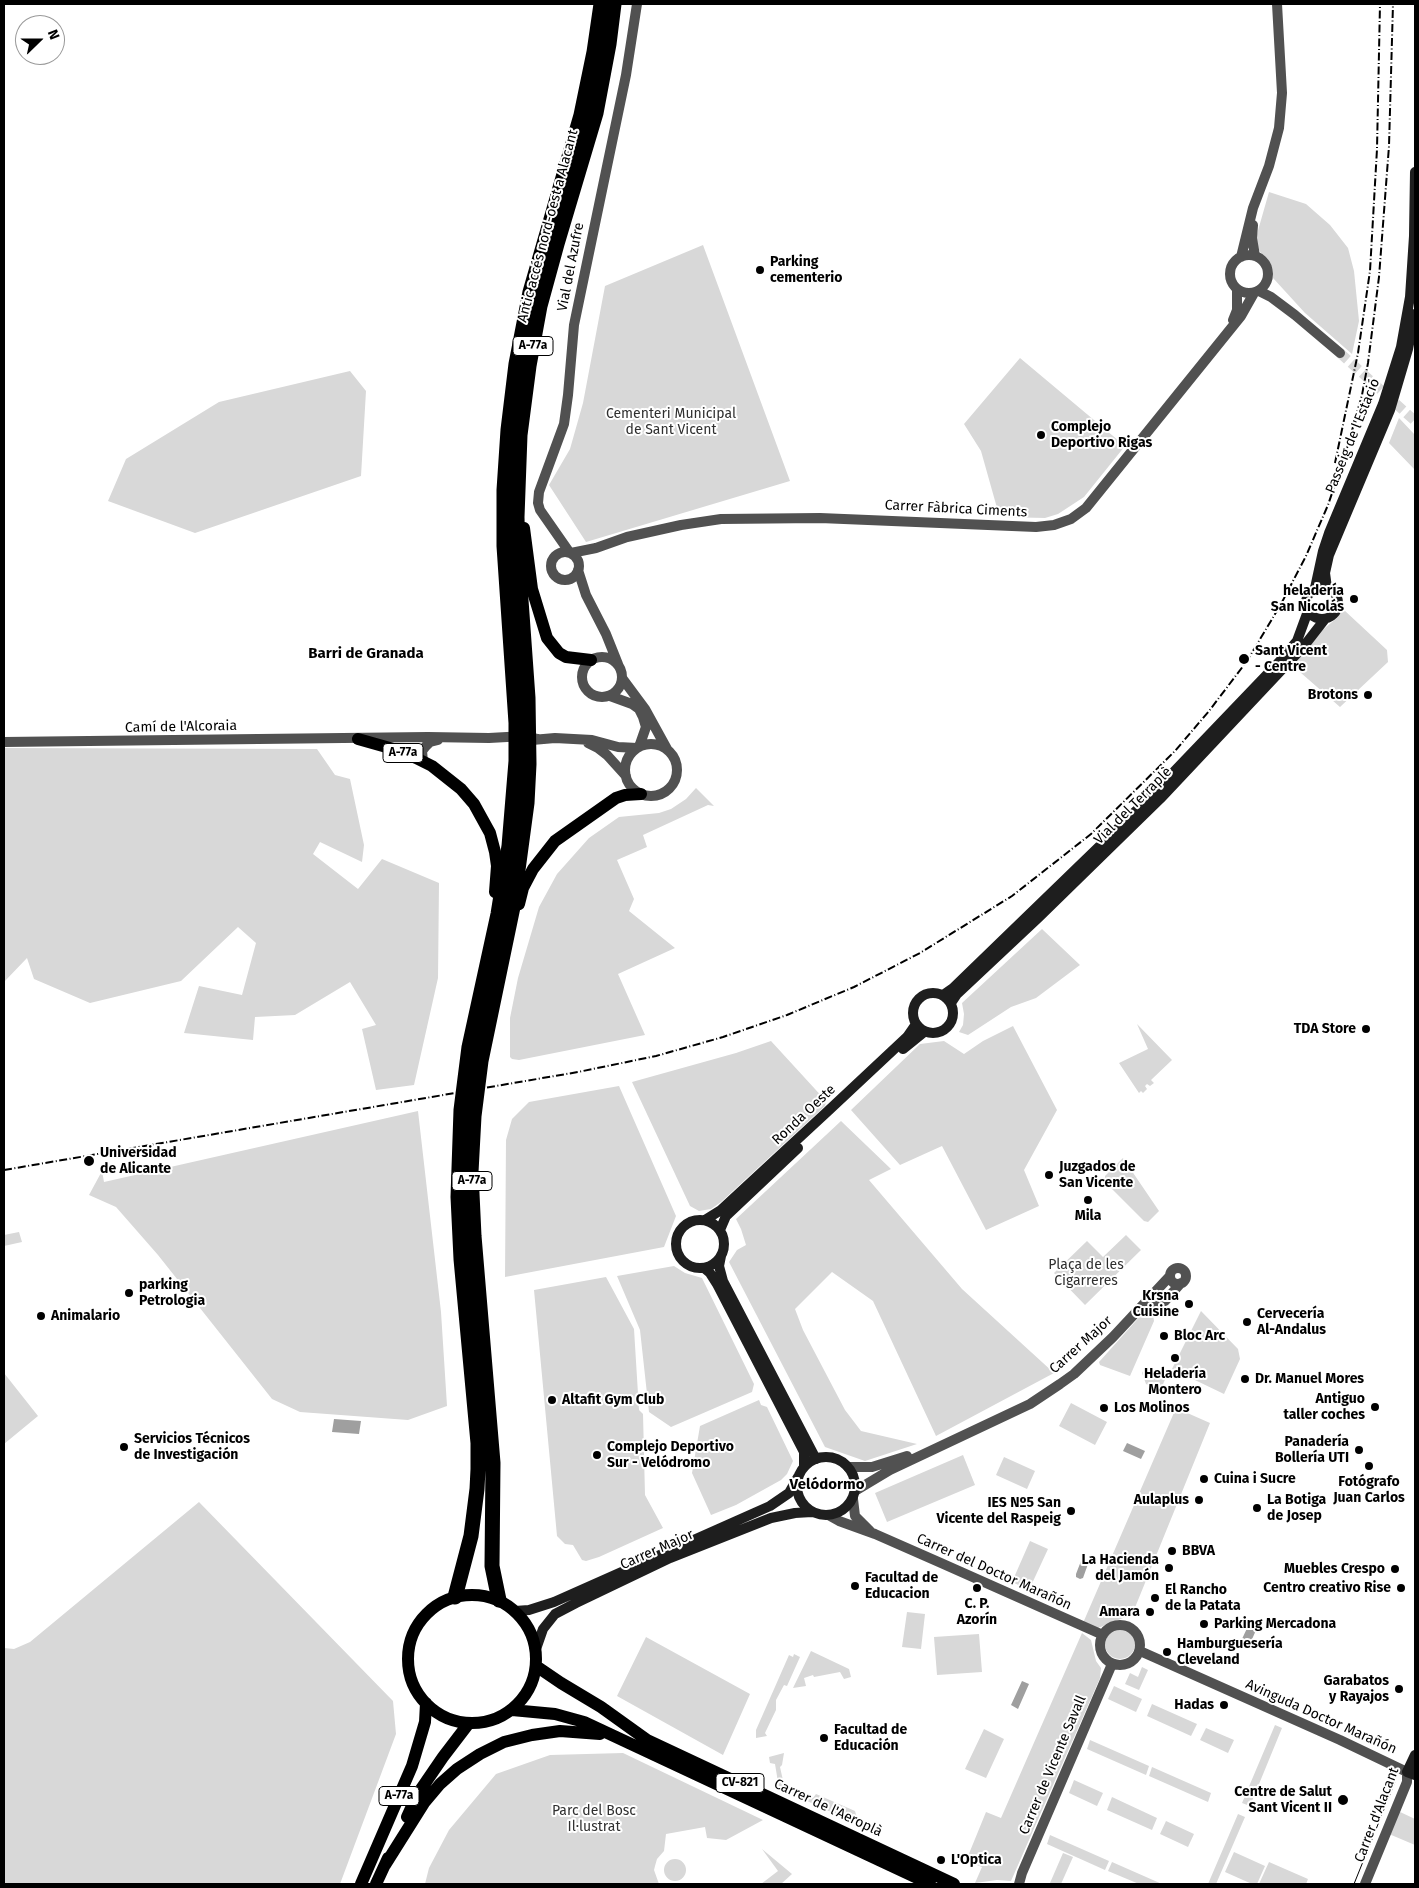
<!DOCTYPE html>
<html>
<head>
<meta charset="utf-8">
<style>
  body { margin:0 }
  #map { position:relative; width:1419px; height:1888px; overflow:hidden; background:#fff; font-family:"Fira Sans",sans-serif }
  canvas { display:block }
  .frame { position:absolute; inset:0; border:5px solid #000; pointer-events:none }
  .north { position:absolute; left:15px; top:15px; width:50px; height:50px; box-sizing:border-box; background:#fff; border:1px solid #999; border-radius:50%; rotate:68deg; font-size:14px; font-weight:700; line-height:20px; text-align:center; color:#000 }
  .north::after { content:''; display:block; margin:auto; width:18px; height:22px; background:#000; clip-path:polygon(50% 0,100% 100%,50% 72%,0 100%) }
</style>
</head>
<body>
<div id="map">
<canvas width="1419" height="1888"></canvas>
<div class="frame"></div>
<div class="north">N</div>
</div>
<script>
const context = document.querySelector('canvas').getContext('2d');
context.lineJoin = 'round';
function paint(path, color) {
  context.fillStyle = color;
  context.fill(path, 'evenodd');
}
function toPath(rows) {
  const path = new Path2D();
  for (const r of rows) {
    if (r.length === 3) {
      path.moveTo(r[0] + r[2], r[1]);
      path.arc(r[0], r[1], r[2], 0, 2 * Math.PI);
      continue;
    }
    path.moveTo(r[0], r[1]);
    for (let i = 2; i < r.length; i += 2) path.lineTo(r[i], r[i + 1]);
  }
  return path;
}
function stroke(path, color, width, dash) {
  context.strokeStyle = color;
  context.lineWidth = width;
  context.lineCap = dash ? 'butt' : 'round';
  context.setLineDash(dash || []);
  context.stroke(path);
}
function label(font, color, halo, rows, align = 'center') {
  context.font = font + ' "Fira Sans",sans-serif';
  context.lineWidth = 4;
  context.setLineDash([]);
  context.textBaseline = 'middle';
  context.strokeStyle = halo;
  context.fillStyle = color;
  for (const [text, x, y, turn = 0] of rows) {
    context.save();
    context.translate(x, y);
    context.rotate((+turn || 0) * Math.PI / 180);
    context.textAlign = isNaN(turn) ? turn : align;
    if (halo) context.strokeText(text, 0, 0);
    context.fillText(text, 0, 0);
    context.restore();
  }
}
const green = toPath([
  [1269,192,1306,204,1330,225,1348,248,1354,271,1359,321,1352,354,1305,313,1273,278,1273,269,1267,258,1261,253,1257,247,1257,234],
  [703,245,790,481,586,542,549,485,570,449,583,403,605,286],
  [1020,358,1125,446,1084,497,1058,514,1045,518,1003,517,999,515,981,451,964,424],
  [350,371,366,391,361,476,195,533,108,501,126,459,219,402],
  [1399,418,1415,435,1415,470,1389,443],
  [1342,610,1344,610,1387,650,1388,662,1340,707,1293,666,1320,632,1337,618],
  [4,748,317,749,335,775,350,779,364,845,362,862,320,842,313,854,358,889,382,859,439,883,438,978,414,1085,376,1090,362,1029,376,1025,350,982,295,1015,255,1017,253,1040,184,1033,199,986,242,995,256,943,238,927,181,981,90,1003,34,979,27,958,4,982],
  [696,788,714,806,708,805,643,835,647,847,617,860,634,899,629,911,675,948,618,974,645,1035,519,1060,512,1059,510,1057,510,1018,518,978,539,907,557,874,589,838,619,817,659,813,671,809,686,799],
  [1042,929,1080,965,1036,998,1011,1007,968,1035,959,1032,963,1025,964,1014,962,1003],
  [1137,1024,1172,1060,1151,1080,1154,1083,1150,1086,1147,1084,1145,1086,1147,1089,1143,1093,1141,1091,1139,1093,1119,1063,1148,1049],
  [1013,1026,1057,1110,1024,1170,1039,1206,986,1230,942,1146,900,1165,851,1110,920,1044,944,1041,964,1054,983,1041],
  [771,1041,826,1101,825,1106,721,1202,711,1209,699,1211,690,1206,632,1082,736,1053],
  [619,1086,676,1216,664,1247,505,1277,506,1140,512,1119,529,1102],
  [418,1111,441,1312,447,1406,408,1420,300,1412,272,1399,158,1255,116,1207,89,1195,102,1171,104,1182],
  [841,1121,891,1169,869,1180,962,1289,1054,1373,936,1436,873,1301,832,1272,795,1309,803,1330,845,1410,861,1431,917,1444,865,1461,825,1447,729,1262,737,1250,746,1245,741,1229,736,1219],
  [1123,1158,1159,1211,1148,1222,1144,1221,1105,1182,1105,1176],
  [19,1232,22,1242,4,1246,4,1235],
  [1126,1235,1141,1250,1085,1305,1054,1273,1087,1241,1103,1257],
  [674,1266,685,1273,702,1278,754,1384,752,1392,671,1427,649,1412,640,1330,617,1276],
  [606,1277,634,1329,639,1410,643,1414,645,1495,663,1528,599,1557,586,1561,582,1560,573,1545,565,1544,557,1536,534,1290],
  [1201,1311,1238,1349,1240,1359,1224,1394,1172,1369],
  [1149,1312,1153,1315,1154,1321,1130,1376,1100,1365,1099,1362,1143,1313],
  [1146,1366,1167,1375,1160,1391,1146,1384,1142,1373],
  [4,1373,38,1416,4,1444],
  [759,1400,761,1405,767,1407,793,1461,787,1474,781,1480,736,1505,711,1515,692,1473,700,1426],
  [1071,1403,1107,1422,1095,1445,1059,1426],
  [1176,1408,1210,1423,1134,1610,1128,1616,1098,1628,1083,1623],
  [963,1455,975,1485,887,1522,875,1493],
  [1004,1457,1035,1471,1027,1489,996,1475],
  [199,1502,393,1701,396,1734,340,1884,4,1884,4,1648,14,1649,30,1642],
  [1030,1541,1048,1549,1029,1590,1012,1582],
  [907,1612,925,1614,921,1649,902,1647],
  [1120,1644,15],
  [1082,1633,1091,1640,1096,1661,1101,1668,1100,1678,1011,1881,997,1880,975,1883,982,1867,966,1861,986,1812,1001,1818],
  [979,1634,982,1672,937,1675,934,1637],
  [646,1637,750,1694,723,1755,617,1696],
  [811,1651,849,1669,851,1677,844,1679,840,1672,814,1677,813,1675,804,1678,806,1686,793,1688],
  [794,1654,800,1657,787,1686,784,1685,776,1700,776,1710,765,1733,767,1736,756,1738,756,1730,789,1655,793,1657],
  [1142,1667,1148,1670,1139,1690,1125,1684,1130,1673,1138,1677],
  [1114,1686,1142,1699,1136,1712,1108,1699],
  [1152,1704,1197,1724,1191,1736,1147,1716],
  [1275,1725,1282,1728,1250,1806,1242,1803],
  [1206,1728,1234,1740,1228,1753,1200,1740],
  [984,1729,1004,1739,986,1778,965,1769],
  [1090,1740,1149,1766,1146,1775,1087,1749],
  [623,1753,763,1820,726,1840,707,1838,705,1827,666,1834,664,1851,657,1859,655,1866,654,1870,659,1884,425,1884,429,1868,449,1830,496,1774,550,1755],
  [784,1753,782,1765,780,1767,784,1785,813,1798,816,1794,855,1811,859,1825,779,1788,775,1764,770,1763,769,1757],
  [1152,1767,1211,1793,1208,1802,1149,1776],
  [1074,1780,1103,1793,1097,1806,1069,1793],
  [1112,1797,1157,1818,1152,1830,1107,1810],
  [1398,1811,1415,1819,1415,1845,1389,1834],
  [1238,1814,1245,1817,1216,1884,1208,1884],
  [1166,1821,1194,1834,1188,1847,1160,1834],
  [1050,1835,1109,1861,1105,1870,1047,1844],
  [762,1849,792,1874,781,1884,761,1884,778,1871],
  [1234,1852,1265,1866,1257,1884,1252,1884,1225,1872],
  [1063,1853,1073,1857,1061,1884,1053,1884,1050,1883],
  [675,1870,11],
  [1112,1862,1162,1884,1139,1884,1108,1871],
  [1269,1862,1308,1879,1306,1884,1259,1884]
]);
const water = toPath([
  [334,1419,361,1421,359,1434,332,1432],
  [1127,1443,1145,1451,1141,1459,1123,1451],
  [1081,1561,1088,1564,1083,1578,1080,1579,1076,1577,1076,1574],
  [1249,1624,1257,1628,1249,1646,1243,1643,1241,1647,1236,1645,1239,1639,1242,1639],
  [1022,1681,1029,1684,1018,1709,1011,1705]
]);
const tertiaryTunnel = toPath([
  [1340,353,1415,421]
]);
const tertiary = toPath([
  [1253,225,1252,238,1255,256],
  [1249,274,19],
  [1241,257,1253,208,1269,166,1279,128,1282,93,1277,4],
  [1259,291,1271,297,1295,315,1340,353],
  [1233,320,1237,310,1237,289],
  [565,566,14],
  [570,553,540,510,538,503,539,492,564,424,568,395,574,325,626,75,637,4],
  [571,553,596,548,627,537,681,525,721,519,820,518,1036,527,1054,525,1071,519,1086,508,1241,316,1254,293],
  [578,570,586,595,606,634,618,664],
  [602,677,20],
  [622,678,645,709,667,749],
  [610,696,632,704,639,709,643,717,646,727,639,747],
  [532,740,555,738,592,740,618,747,637,748],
  [4,742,428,737,489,738,525,736,538,739],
  [588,743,598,748,607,755,626,776],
  [651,770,26],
  [423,762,422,751,426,746,430,742,438,740],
  [1178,1276,8],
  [1137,1313,1165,1301,1181,1283],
  [848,1467,872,1467,907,1456],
  [855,1491,890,1470,1030,1404,1060,1384,1074,1374,1113,1337,1170,1276],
  [853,1499,855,1516,870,1531],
  [830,1516,839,1521,875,1534,941,1563,1103,1635],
  [1120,1645,20],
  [1140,1651,1340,1740,1407,1772,1407,1782,1365,1884],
  [1019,1884,1022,1873,1112,1664]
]);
const secondary = toPath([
  [1322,603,16],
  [1315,588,1323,551,1329,533,1383,404,1401,347,1410,297,1414,236,1415,172],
  [1327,588,1325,573,1329,555,1390,410,1408,349,1415,314],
  [933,1013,20],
  [943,995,953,988,1144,803,1280,661,1297,641,1308,611],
  [951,1003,957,994,1039,917,1160,799,1304,646,1325,619],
  [903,1049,924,1032],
  [700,1244,24],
  [705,1220,721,1210,828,1111,907,1037,916,1024],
  [720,1230,726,1216,798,1148],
  [721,1256,719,1266,723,1281,816,1459],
  [704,1268,710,1273,717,1284,804,1452,804,1467],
  [826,1486,29],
  [515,1611,529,1610,554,1602,770,1506,789,1493,798,1477],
  [536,1649,543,1629,555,1614,576,1603,670,1558,771,1518,795,1513,812,1512],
  [1415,1755,1407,1772,1415,1775]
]);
const primary = toPath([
  [524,528,532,589,547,638,559,653,566,657,591,660],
  [358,739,397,750,416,758,432,766,461,789,474,804,490,833,495,852,497,866,495,892],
  [519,904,523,888,533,869,555,841,616,798,625,795,641,794],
  [472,1659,64],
  [536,1666,561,1683,601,1707,647,1740,954,1884],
  [512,1710,555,1714,584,1722,930,1884],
  [407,1817,417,1795,443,1757,469,1723],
  [385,1865,424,1803,440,1784,457,1769,480,1754,504,1742,532,1735,560,1731,600,1734],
  [361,1884,412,1766,425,1722,426,1703],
  [376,1884,388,1858]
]);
const motorway = toPath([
  [455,1597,471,1536,477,1489,478,1469,478,1443,461,1259,458,1197,461,1110,469,1047,498,914,509,846,516,761,516,723,504,546,504,490,508,430,516,364,530,292,581,115,594,52,601,4],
  [499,1600,492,1566,493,1463,474,1236,471,1172,474,1116,481,1061,513,907,527,803,529,764,528,698,518,558,517,517,520,435,529,366,540,306,557,244,596,113,609,44,614,4]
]);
const tram = toPath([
  [1354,1884,1395,1782]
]);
const rail = toPath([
  [1335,463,1358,353,1370,271,1377,149,1380,4],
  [4,1170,578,1072,656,1056,723,1037,787,1015,854,987,920,953,1012,896,1091,834,1175,751,1209,711,1247,661,1281,604,1306,556,1328,505,1346,452,1362,395,1368,363,1379,277,1389,146,1393,4]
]);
const markers = [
  [760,270,5,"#000"],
  [1041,435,5,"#000"],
  [1354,599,5,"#000"],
  [1244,659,6,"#000"],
  [1368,695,5,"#000"],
  [1366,1029,5,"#000"],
  [89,1161,6,"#000"],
  [1049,1175,5,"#000"],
  [1088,1200,5,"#000"],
  [129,1293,5,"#000"],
  [1189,1304,5,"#000"],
  [41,1316,5,"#000"],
  [1247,1322,5,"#000"],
  [1164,1336,5,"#000"],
  [1175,1358,5,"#000"],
  [1245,1379,5,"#000"],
  [552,1400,5,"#000"],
  [1375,1407,5,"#000"],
  [1104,1408,5,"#000"],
  [124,1447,5,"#000"],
  [1359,1450,5,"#000"],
  [597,1455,5,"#000"],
  [1369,1466,5,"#000"],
  [1204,1479,5,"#000"],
  [1199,1500,5,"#000"],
  [1257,1508,5,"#000"],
  [1071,1511,5,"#000"],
  [1172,1551,5,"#000"],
  [1169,1568,5,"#000"],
  [1395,1569,5,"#000"],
  [855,1586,5,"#000"],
  [977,1588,5,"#000"],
  [1401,1588,5,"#000"],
  [1155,1598,5,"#000"],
  [1150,1612,5,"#000"],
  [1204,1624,5,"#000"],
  [1167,1652,5,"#000"],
  [1399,1689,5,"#000"],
  [1224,1705,5,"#000"],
  [824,1738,5,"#000"],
  [1343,1800,6,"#000"],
  [941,1860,5,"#000"]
];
const shields = [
  [533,346,40],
  [403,753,40],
  [472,1181,40],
  [740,1783,48],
  [399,1796,40]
];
const shieldNames = [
  ["A-77a",533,346],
  ["A-77a",403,753],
  ["A-77a",472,1181],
  ["CV-821",740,1783],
  ["A-77a",399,1796]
];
const streetNames = [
  ["Antic accés nord-oest a Alacant",548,226,-75],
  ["Vial del Azufre",571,267,-79],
  ["Passeig de l'Estació",1353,436,-68],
  ["Carrer Fàbrica Ciments",956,509,3],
  ["Camí de l'Alcoraia",181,727,-1],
  ["Vial del Terraplè",1133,806,-45],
  ["Ronda Oeste",804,1115,-43],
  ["Carrer Major",1081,1345,-42],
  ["Carrer Major",657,1550,-24],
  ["Carrer del Doctor Marañón",994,1572,24],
  ["Avinguda Doctor Marañón",1321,1717,24],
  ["Carrer de Vicente Savall",1053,1765,-67],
  ["Carrer de l'Aeroplà",828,1808,25],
  ["Carrer d'Alacant",1377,1815,-69]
];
const poiNames = [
  ["Parking",770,262],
  ["cementerio",770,278],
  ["Complejo",1051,427],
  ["Deportivo Rigas",1051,443],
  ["heladería",1344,591,"right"],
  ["San Nicolás",1344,607,"right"],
  ["Sant Vicent",1255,651],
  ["- Centre",1255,667],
  ["Brotons",1358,695,"right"],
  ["TDA Store",1356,1029,"right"],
  ["Universidad",100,1153],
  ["de Alicante",100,1169],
  ["Juzgados de",1059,1167],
  ["San Vicente",1059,1183],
  ["Mila",1088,1216,"center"],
  ["parking",139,1285],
  ["Petrologia",139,1301],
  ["Krsna",1179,1296,"right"],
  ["Cuisine",1179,1312,"right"],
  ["Cervecería",1257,1314],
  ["Al-Andalus",1257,1330],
  ["Animalario",51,1316],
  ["Bloc Arc",1174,1336],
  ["Heladería",1175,1374,"center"],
  ["Montero",1175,1390,"center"],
  ["Dr. Manuel Mores",1255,1379],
  ["Antiguo",1365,1399,"right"],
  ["taller coches",1365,1415,"right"],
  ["Altafit Gym Club",562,1400],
  ["Los Molinos",1114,1408],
  ["Servicios Técnicos",134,1439],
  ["de Investigación",134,1455],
  ["Panadería",1349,1442,"right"],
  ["Bollería UTI",1349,1458,"right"],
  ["Complejo Deportivo",607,1447],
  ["Sur - Velódromo",607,1463],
  ["Cuina i Sucre",1214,1479],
  ["Fotógrafo",1369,1482,"center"],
  ["Juan Carlos",1369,1498,"center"],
  ["Aulaplus",1189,1500,"right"],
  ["La Botiga",1267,1500],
  ["de Josep",1267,1516],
  ["IES Nº5 San",1061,1503,"right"],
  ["Vicente del Raspeig",1061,1519,"right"],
  ["BBVA",1182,1551],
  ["La Hacienda",1159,1560,"right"],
  ["del Jamón",1159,1576,"right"],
  ["Muebles Crespo",1385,1569,"right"],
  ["Facultad de",865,1578],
  ["Educacion",865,1594],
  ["Centro creativo Rise",1391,1588,"right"],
  ["El Rancho",1165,1590],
  ["de la Patata",1165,1606],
  ["C. P.",977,1604,"center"],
  ["Azorín",977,1620,"center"],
  ["Amara",1140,1612,"right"],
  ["Parking Mercadona",1214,1624],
  ["Hamburguesería",1177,1644],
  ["Cleveland",1177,1660],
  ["Garabatos",1389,1681,"right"],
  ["y Rayajos",1389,1697,"right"],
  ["Hadas",1214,1705,"right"],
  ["Facultad de",834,1730],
  ["Educación",834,1746],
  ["Centre de Salut",1332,1792,"right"],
  ["Sant Vicent II",1332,1808,"right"],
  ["L'Optica",951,1860]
];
const parkNames = [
  ["Cementeri Municipal",671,414],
  ["de Sant Vicent",671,430],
  ["Plaça de les",1086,1265],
  ["Cigarreres",1086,1281],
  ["Parc del Bosc",594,1811],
  ["Il·lustrat",594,1827]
];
const neighbourhoodNames = [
  ["Barri de Granada",366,654],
  ["Velódormo",827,1485]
];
paint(green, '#d8d8d8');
paint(water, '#9f9f9f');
stroke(tertiaryTunnel, '#d9d9d9', 10, [10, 5]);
stroke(tertiary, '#515151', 10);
stroke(secondary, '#1e1e1e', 10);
stroke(primary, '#000', 12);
stroke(motorway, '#000', 15);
stroke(tram, '#000', 1);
stroke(rail, '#000', 2, [8, 2.5, 1, 2.5]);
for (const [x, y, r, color] of markers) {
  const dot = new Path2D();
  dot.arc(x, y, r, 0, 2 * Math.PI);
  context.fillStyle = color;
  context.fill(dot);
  stroke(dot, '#fff', 2);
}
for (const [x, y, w] of shields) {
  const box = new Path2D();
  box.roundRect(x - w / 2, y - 9.5, w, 19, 4);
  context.fillStyle = '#fff';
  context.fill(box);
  stroke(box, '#000', 1);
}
label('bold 12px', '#000', null, shieldNames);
label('14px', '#000', '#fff', streetNames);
label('bold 14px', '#000', '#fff', poiNames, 'left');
label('14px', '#2f2f2f', '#fff', parkNames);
label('bold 15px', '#000', '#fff', neighbourhoodNames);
</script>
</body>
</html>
